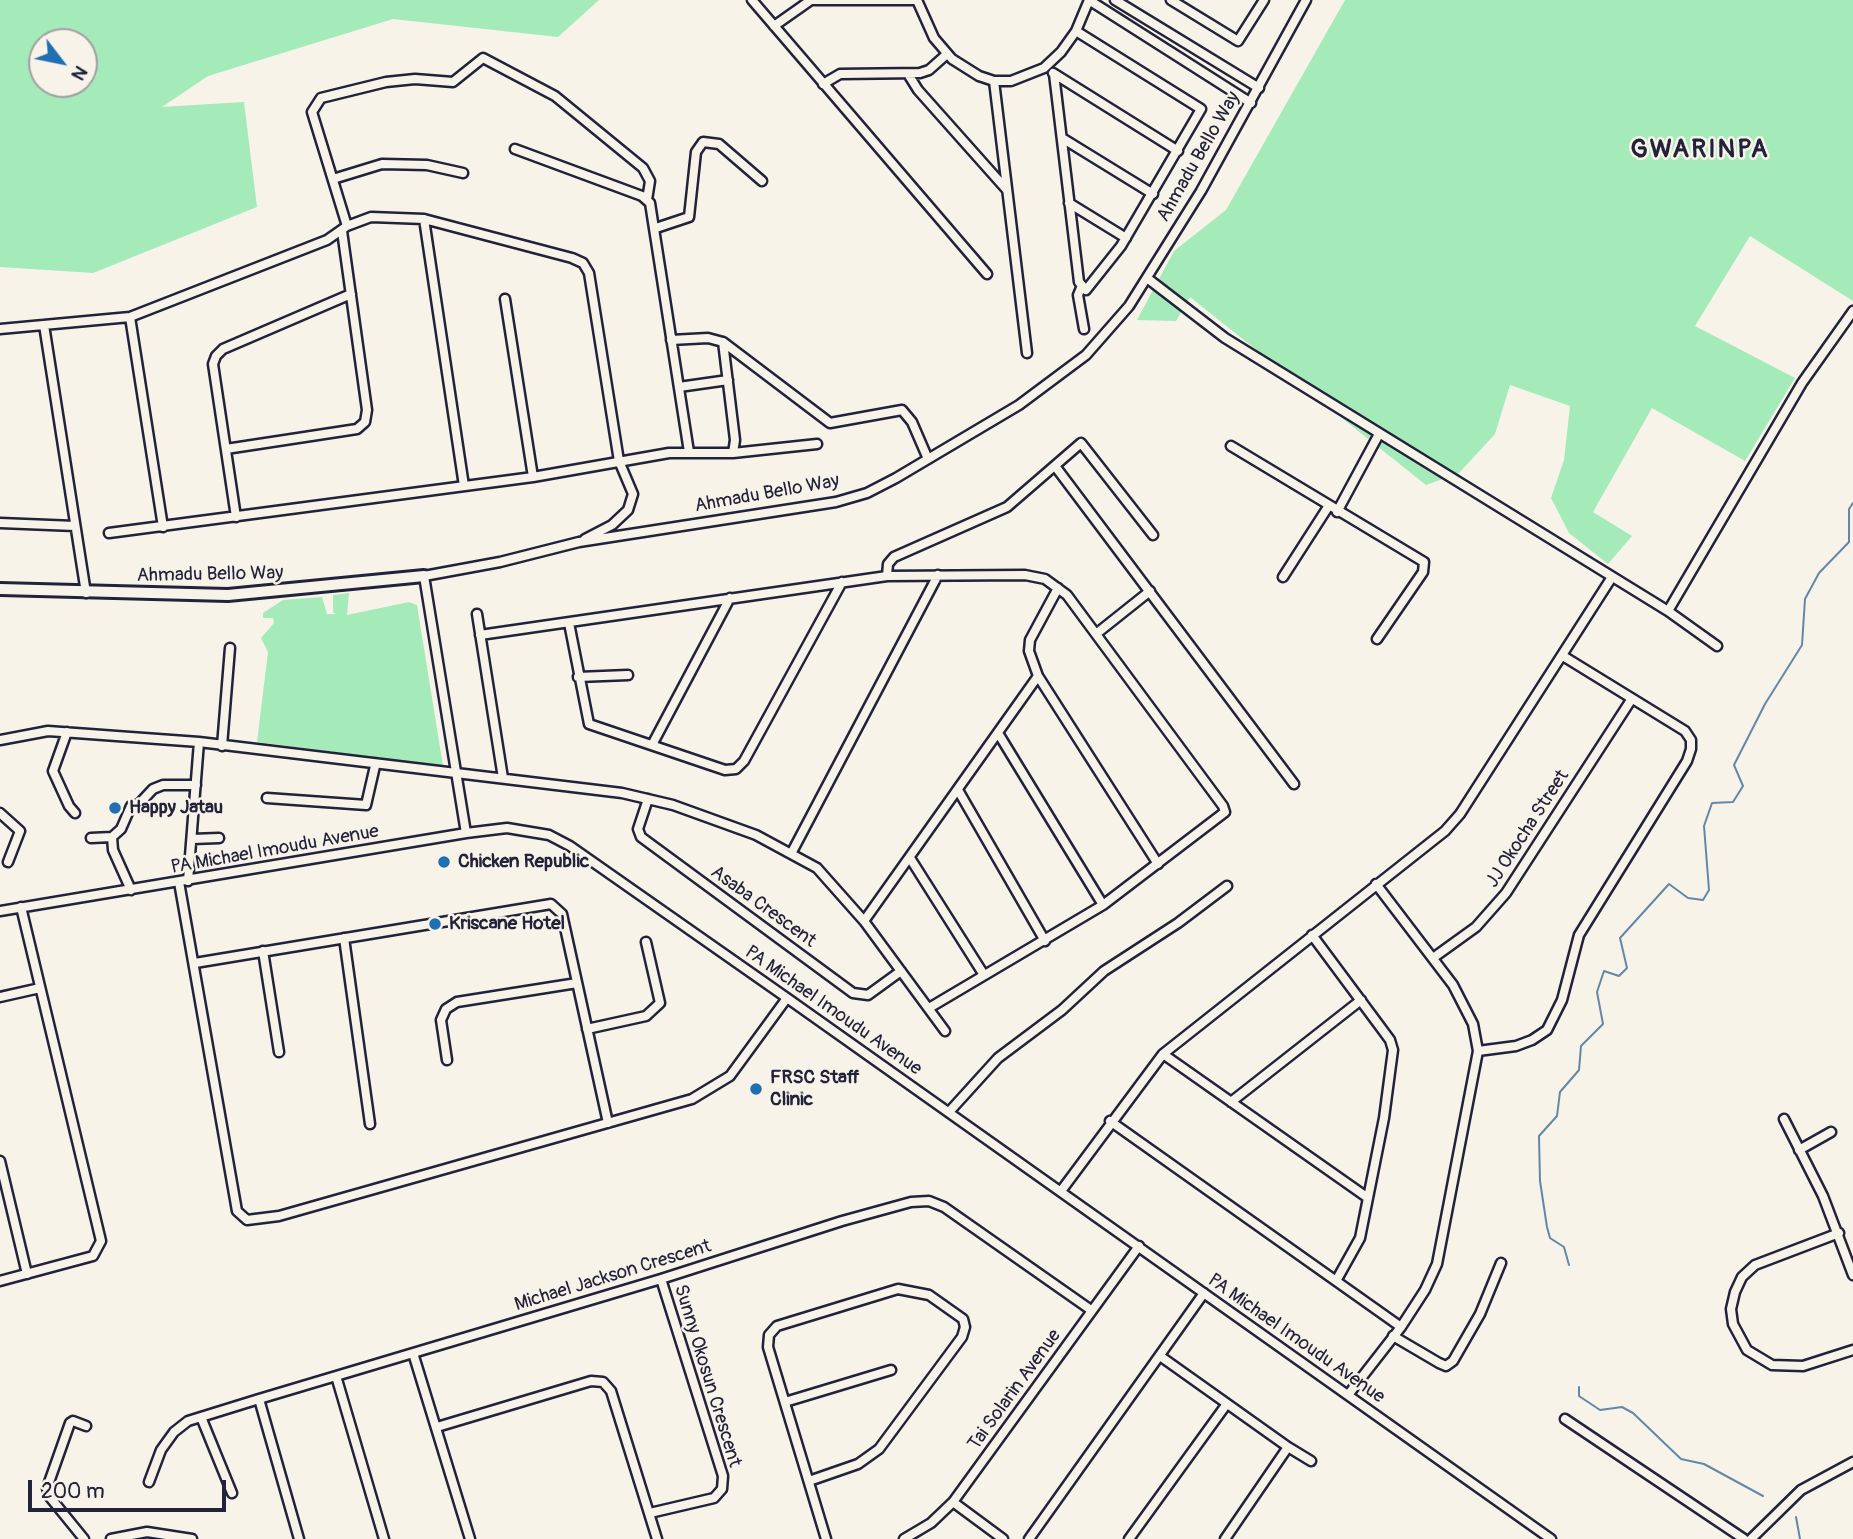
<!DOCTYPE html>
<html>
<head>
<meta charset="utf-8">
<style>
  body { margin:0 }
  #map { position:relative; width:1853px; height:1539px; overflow:hidden; background:#f7f3e8; font-family:Pangolin,sans-serif }
  canvas { display:block }
  .north { position:absolute; left:28px; top:28px; width:70px; height:70px; box-sizing:border-box; background:#f7f3e8; border:2px solid #a29fa3; border-radius:50%; rotate:122deg; font-size:19px; font-weight:700; line-height:28px; text-align:center; color:#22223b }
  .north::after { content:''; display:block; margin:auto; width:24px; height:32px; background:#1f6fb2; clip-path:polygon(50% 0,100% 100%,50% 72%,0 100%) }
  .scale { position:absolute; left:28px; top:1480px; width:198px; height:32px; box-sizing:border-box; border:4px solid #22223b; border-top:0; padding-left:9px; font-size:21px; line-height:24px; white-space:nowrap; color:#22223b; -webkit-text-stroke:5px #f7f3e8; paint-order:stroke }
</style>
</head>
<body>
<div id="map">
<canvas width="1853" height="1539"></canvas>
<div class="north">N</div>
<div class="scale">200 m</div>
</div>
<script>
const context = document.querySelector('canvas').getContext('2d');
context.lineJoin = 'round';
function paint(path, color) {
  context.fillStyle = color;
  context.fill(path, 'evenodd');
}
function toPath(rows) {
  const path = new Path2D();
  for (const r of rows) {
    path.moveTo(r[0], r[1]);
    for (let i = 2; i < r.length; i += 2) path.lineTo(r[i], r[i + 1]);
  }
  return path;
}
function stroke(path, color, width, dash) {
  context.strokeStyle = color;
  context.lineWidth = width;
  context.lineCap = dash ? 'butt' : 'round';
  context.setLineDash(dash || []);
  context.stroke(path);
}
function label(font, color, halo, rows, align = 'center') {
  context.font = font + ' Pangolin,sans-serif';
  context.lineWidth = 5;
  context.setLineDash([]);
  context.textBaseline = 'middle';
  context.strokeStyle = halo;
  context.fillStyle = color;
  for (const [text, x, y, turn = 0] of rows) {
    context.save();
    context.translate(x, y);
    context.rotate((+turn || 0) * Math.PI / 180);
    context.textAlign = isNaN(turn) ? turn : align;
    if (halo) context.strokeText(text, 0, 0);
    context.fillText(text, 0, 0);
    context.restore();
  }
}
const green = toPath([
  [0,0,599,0,558,37,393,19,208,76,162,107,244,102,257,207,93,273,0,267],
  [42,42,84,42,84,84,42,84],
  [1345,0,1853,0,1853,301,1750,236,1695,326,1795,378,1745,461,1652,408,1593,512,1632,536,1608,564,1569,533,1551,498,1564,460,1570,406,1510,385,1495,434,1459,473,1426,485,1190,297,1176,321,1137,320,1174,251,1226,210],
  [349,593,347,615,409,602,417,605,443,766,257,742,268,652,261,638,274,623,273,618,263,618,263,613,283,600,322,597,327,614,336,614,333,612,333,595]
]);
const stream = toPath([
  [1569,1265,1564,1247,1550,1238,1547,1227,1540,1181,1539,1136,1557,1116,1560,1092,1579,1070,1581,1046,1603,1024,1597,992,1604,971,1619,976,1627,968,1620,938,1669,884,1688,898,1703,900,1709,890,1704,826,1712,803,1733,802,1743,786,1734,765,1765,704,1802,645,1805,599,1819,573,1849,542,1849,509,1853,503],
  [1579,1387,1579,1396,1600,1410,1622,1407,1633,1413,1681,1459,1704,1464,1763,1496],
  [1796,1517,1800,1539]
]);
const minor = toPath([
  [752,0,987,274],
  [1089,0,1251,103],
  [1115,0,1259,88],
  [1171,0,1238,41,1264,0],
  [774,26,811,0,917,0,934,38,952,59,979,76,994,81,1011,81,1044,68,1061,52,1076,31,1089,0],
  [1053,73,1178,151],
  [908,74,918,90,1007,190],
  [1054,74,1079,282,1086,290,1121,246,1201,109,1076,31],
  [994,81,1027,353],
  [823,84,840,74,920,73,929,70,947,54],
  [1062,138,1153,194],
  [515,149,642,196,650,203,689,452],
  [333,179,382,164,427,165,463,173],
  [1069,203,1126,238],
  [424,219,464,486],
  [347,226,312,112,321,98,386,82,415,79,453,82,483,58,555,96,643,168,650,181,647,200],
  [656,228,689,217,696,152,703,142,719,144,762,181],
  [1147,278,1225,338,1668,611,1802,383,1853,311],
  [1081,288,1078,295,1084,329],
  [505,299,533,477],
  [130,317,163,527],
  [44,325,86,593],
  [0,329,130,317,327,240,347,226,371,217,424,219,572,258,583,263,589,273,619,461,633,494,628,510,612,525,585,539],
  [671,340,708,338,723,342,830,423,902,410,912,422,928,459],
  [679,387,728,380],
  [1231,446,1424,562,1423,572,1377,639],
  [226,449,357,429,365,422,367,410,342,231],
  [733,453,817,444],
  [1055,466,1294,784],
  [1337,512,1379,434],
  [236,517,213,364,216,356,223,349,351,294],
  [0,523,75,526],
  [109,533,533,477,669,453,733,453,735,440,723,342],
  [887,576,888,564,894,557,1007,507,1081,443,1153,535],
  [1283,577,1328,507],
  [1668,611,1717,646],
  [477,614,503,778],
  [569,623,589,724,725,770,736,769,744,761,842,582],
  [1096,634,1150,591],
  [480,635,887,576,1025,575,1045,579,1067,595,1223,806,1225,812,1103,905,929,1008],
  [1038,676,1158,864],
  [578,677,628,675],
  [67,732,53,771,69,806,75,813],
  [998,733,1103,905],
  [0,740,48,731,199,742,622,793,673,805,756,835,817,868,864,921,945,1031],
  [652,745,730,598],
  [222,746,230,648],
  [958,790,1045,941],
  [267,798,366,805,375,766],
  [648,799,638,829,641,837,853,993,868,995,901,971],
  [0,813,20,831,8,862],
  [466,833,424,576,500,562,579,542,836,502,867,493,896,478,1019,405,1086,355,1129,306,1201,191,1306,0],
  [112,837,121,829,131,806,139,804,153,789,163,785,196,785],
  [91,838,112,837,113,850,131,890],
  [192,839,219,838],
  [792,852,938,575],
  [910,858,984,975],
  [188,881,199,742],
  [179,882,237,1211,247,1220,279,1216,692,1099,730,1076,787,998],
  [0,911,466,833,507,828,549,835,570,846,787,998,1551,1539],
  [864,921,1038,676,1029,651,1030,640,1058,588],
  [1312,935,1390,1040,1393,1050,1384,1118,1360,1238,1336,1281],
  [344,938,370,1124],
  [263,951,279,1052],
  [1433,958,1476,927,1506,893,1631,700],
  [195,963,551,904,562,914,608,1123],
  [0,997,40,988],
  [587,1029,646,1016,660,1003,646,942],
  [1478,1051,1516,1046,1532,1040,1547,1030,1562,1000,1579,935,1687,761,1691,749,1691,740,1685,731,1563,656],
  [1163,1054,1368,1198],
  [447,1060,441,1020,446,1009,457,1002,577,983],
  [1231,1102,1361,1000],
  [949,1112,998,1058,1062,1010,1104,971,1178,923,1227,886],
  [1784,1119,1823,1196,1853,1275],
  [1110,1121,1401,1327],
  [1799,1150,1831,1132],
  [0,1161,27,1274],
  [1061,1191,1163,1054,1445,831,1460,814,1612,577],
  [1839,1233,1755,1265,1742,1277,1735,1292,1731,1309,1733,1324,1747,1350,1772,1365,1803,1366,1853,1350],
  [0,1281,93,1256,101,1241,21,907],
  [1393,1336,1439,1363,1446,1366,1453,1361,1480,1314,1501,1263],
  [413,1353,470,1539],
  [1160,1356,1288,1447,1225,1539],
  [336,1376,384,1539],
  [1348,1395,1401,1327,1425,1290,1437,1264,1478,1051,1473,1024,1453,985,1376,884],
  [785,1402,891,1370],
  [201,1417,232,1493],
  [1565,1419,1744,1539],
  [437,1427,591,1381,603,1382,611,1391,657,1539],
  [1288,1447,1311,1461],
  [809,1481,858,1464,879,1449,962,1337,965,1327,963,1319,929,1295,898,1289,777,1326,769,1335,768,1347,826,1539],
  [149,1482,161,1450,174,1432,188,1421,259,1399],
  [953,1502,1003,1539],
  [650,1513,714,1498,722,1489,723,1476,661,1279],
  [84,1539,49,1496,47,1488,70,1423,73,1421,86,1426],
  [111,1539,147,1532,192,1539],
  [299,1539,259,1399,661,1279,842,1221,911,1202,929,1201,944,1207,1091,1310],
  [904,1539,931,1523,953,1502,1139,1246],
  [1029,1539,1204,1293],
  [1129,1539,1226,1405],
  [1751,1539,1801,1490,1853,1462]
]);
const major = toPath([
  [0,589,228,595,424,576]
]);
const markers = [
  [115,808,7,"#1f6fb2"],
  [444,862,7,"#1f6fb2"],
  [435,924,7,"#1f6fb2"],
  [756,1089,7,"#1f6fb2"]
];
const streetNames = [
  ["Ahmadu Bello Way",1199,157,-60],
  ["Ahmadu Bello Way",767,494,-10],
  ["Ahmadu Bello Way",210,575,-1],
  ["JJ Okocha Street",1528,829,-57],
  ["PA Michael Imoudu Avenue",275,850,-10],
  ["Asaba Crescent",763,907,36],
  ["PA Michael Imoudu Avenue",833,1011,35],
  ["Michael Jackson Crescent",613,1276,-17],
  ["PA Michael Imoudu Avenue",1296,1339,35],
  ["Sunny Okosun Crescent",707,1376,73],
  ["Tai Solarin Avenue",1015,1390,-54]
];
const poiNames = [
  ["Happy Jatau",129,808],
  ["Chicken Republic",458,862],
  ["Kriscane Hotel",449,924],
  ["FRSC Staff",770,1078],
  ["Clinic",770,1100]
];
const districtNames = [
  ["GWARINPA",1700,150]
];
paint(green, '#a4ebb9');
stroke(stream, '#6388a7', 2);
stroke(minor, '#22223b', 13);
stroke(major, '#22223b', 16);
stroke(minor, '#f7f3e8', 8);
stroke(major, '#f7f3e8', 10);
for (const [x, y, r, color] of markers) {
  const dot = new Path2D();
  dot.arc(x, y, r, 0, 2 * Math.PI);
  context.fillStyle = color;
  context.fill(dot);
  stroke(dot, '#f7f3e8', 2.5);
}
label('19px', '#22223b', '#f7f3e8', streetNames);
label('bold 19px', '#22223b', '#f7f3e8', poiNames, 'left');
context.letterSpacing = '2px';
label('bold 26px', '#22223b', '#f7f3e8', districtNames);
context.letterSpacing = '0px';
</script>
</body>
</html>
